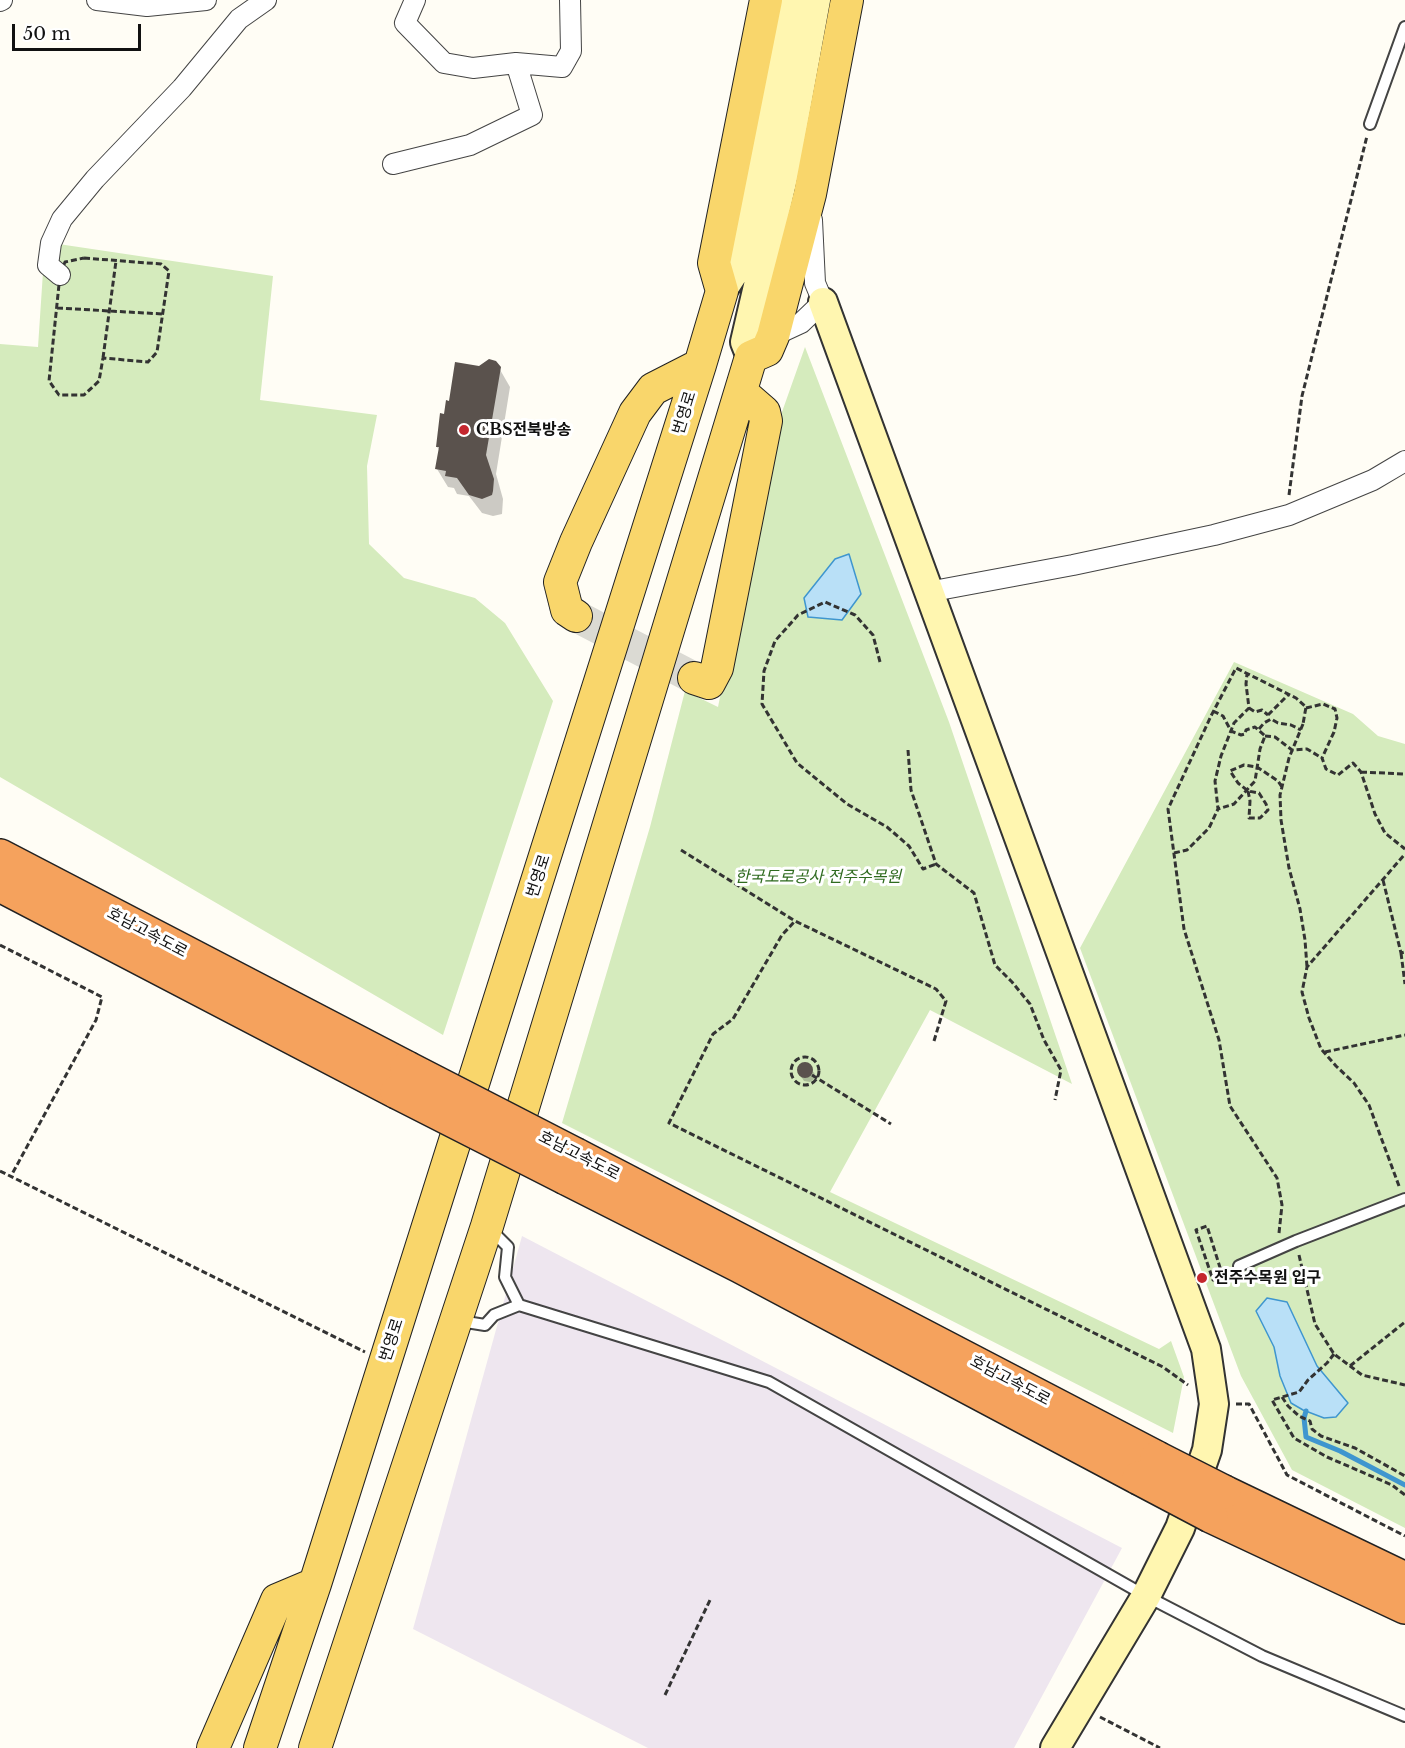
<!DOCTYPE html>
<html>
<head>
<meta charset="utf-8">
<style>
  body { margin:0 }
  #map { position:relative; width:1405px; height:1748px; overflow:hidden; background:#fffdf5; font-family:"Libre Baskerville",serif }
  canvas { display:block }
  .scale { position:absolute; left:12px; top:24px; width:129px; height:27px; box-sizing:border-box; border:3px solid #111; border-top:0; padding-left:8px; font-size:18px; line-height:21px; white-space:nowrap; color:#111; -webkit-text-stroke:4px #fff; paint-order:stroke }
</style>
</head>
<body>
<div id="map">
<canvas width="1405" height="1748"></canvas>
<div class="scale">50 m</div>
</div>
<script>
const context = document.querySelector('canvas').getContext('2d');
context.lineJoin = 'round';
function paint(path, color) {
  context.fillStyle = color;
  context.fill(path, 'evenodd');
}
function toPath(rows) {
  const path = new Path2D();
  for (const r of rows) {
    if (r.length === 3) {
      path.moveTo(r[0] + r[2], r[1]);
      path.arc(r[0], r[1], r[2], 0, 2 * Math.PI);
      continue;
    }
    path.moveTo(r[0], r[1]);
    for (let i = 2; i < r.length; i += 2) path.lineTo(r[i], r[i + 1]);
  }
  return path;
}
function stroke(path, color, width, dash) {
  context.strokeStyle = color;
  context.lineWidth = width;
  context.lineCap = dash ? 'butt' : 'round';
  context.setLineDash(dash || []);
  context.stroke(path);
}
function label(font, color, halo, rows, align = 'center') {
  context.font = font + ' "Libre Baskerville","Noto Sans KR",serif';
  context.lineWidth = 6;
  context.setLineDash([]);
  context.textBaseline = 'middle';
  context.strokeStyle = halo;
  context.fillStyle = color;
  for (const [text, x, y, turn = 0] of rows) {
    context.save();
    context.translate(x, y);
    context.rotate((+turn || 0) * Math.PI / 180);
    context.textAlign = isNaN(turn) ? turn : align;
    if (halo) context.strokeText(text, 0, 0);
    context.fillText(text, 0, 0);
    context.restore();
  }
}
const industrial = toPath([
  [522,1236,1122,1548,1014,1748,648,1748,413,1629]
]);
const green = toPath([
  [45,242,273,276,260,400,377,415,367,466,369,544,404,578,475,598,505,623,553,701,443,1035,0,777,0,344,38,347],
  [805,347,949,722,1072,1084,930,1010,830,1192,1159,1349,1171,1341,1184,1377,1173,1433,562,1123,650,827,685,691,718,707,771,443],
  [1234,662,1353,714,1378,736,1405,744,1405,1528,1292,1470,1241,1376,1080,948]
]);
const water = toPath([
  [849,554,861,594,842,620,808,617,804,598,835,559,849,554],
  [1267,1298,1287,1302,1317,1366,1348,1403,1336,1417,1324,1418,1303,1410,1291,1403,1280,1376,1274,1347,1256,1311,1267,1298]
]);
const shadow = toPath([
  [480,367,499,368,510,387,496,474,503,499,502,514,493,516,482,513,469,496,457,494,454,488,448,487,437,469,440,451,437,447,450,402],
  [803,1064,807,1064,815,1074,814,1079,810,1082,804,1081,799,1073,799,1066]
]);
const stream = toPath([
  [1306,1411,1304,1418,1306,1437,1340,1451,1405,1485]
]);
const building = toPath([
  [489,359,496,361,501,367,486,455,494,479,493,491,492,495,482,499,469,495,457,478,445,476,446,471,435,469,439,447,436,447,440,413,444,414,446,400,449,401,455,362,479,366],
  [805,1070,8]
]);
const primaryTunnel = toPath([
  [576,616,694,678]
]);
const path = toPath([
  [84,258,161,264,169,271,157,352,148,362,103,358,99,381,84,395,59,395,49,381,60,275,65,262,84,258],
  [57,308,163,314],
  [103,358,116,261],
  [1289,495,1302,396,1367,136],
  [880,662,873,635,855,615,825,602,798,615,775,641,764,671,762,704,797,763,847,804,887,827,909,846,923,869,936,864],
  [1249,708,1255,712,1262,710,1268,715],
  [1306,708,1323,704,1335,709,1337,718,1334,732,1322,758,1326,769,1338,775,1353,763,1361,772,1375,814,1385,833,1405,849],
  [1213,711,1223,716,1231,731,1241,735,1245,734,1246,730,1255,727,1265,736,1260,749,1255,781,1234,804,1218,809],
  [1268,715,1289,694],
  [1303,724,1289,758,1280,795,1281,820,1289,868,1300,909,1305,940,1307,967],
  [1259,729,1264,723,1271,719,1278,723,1291,725,1301,730],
  [1265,736,1275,737,1292,750,1307,749,1322,758],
  [908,750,911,790,936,864,974,893,995,965,1012,982,1030,1004,1044,1040,1061,1070,1055,1100],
  [1361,772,1405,774],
  [1248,791,1250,801,1249,818,1260,818,1268,810,1266,804,1259,793,1248,791,1238,783,1230,771,1244,765,1257,767,1278,781,1282,787],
  [681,850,795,921],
  [1174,853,1187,850,1209,828,1218,809,1215,781,1221,756,1234,723,1249,708,1246,684,1247,674],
  [1383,880,1401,953,1405,952],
  [0,945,102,997,96,1020,11,1176],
  [1401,953,1405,984],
  [934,1041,946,1001,936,989,795,921,782,935,733,1019,713,1034,669,1123,1163,1367,1188,1385],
  [1325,1052,1405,1035],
  [805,1071,14],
  [812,1075,891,1124],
  [0,1171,365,1352],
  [1399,1186,1369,1105,1354,1083,1336,1066,1321,1049,1309,1018,1302,992,1307,967,1405,854],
  [1279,1233,1282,1205,1277,1178,1230,1106,1219,1040,1184,929,1168,809,1211,716,1236,668,1296,698,1306,707,1303,724],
  [1299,1255,1315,1324,1334,1354,1362,1375,1405,1385],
  [1223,1277,1207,1226,1196,1230,1213,1280,1223,1277,1230,1272],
  [1334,1354,1327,1363,1308,1380,1299,1392,1272,1400,1294,1438,1327,1457,1392,1485,1405,1495],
  [1350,1366,1405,1322],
  [1282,1397,1288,1406,1299,1416,1310,1421,1312,1429,1321,1436,1355,1448,1405,1476],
  [1236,1404,1249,1404,1287,1475,1405,1536],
  [665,1695,710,1600],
  [1100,1717,1160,1748]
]);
const lane = toPath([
  [1370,124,1405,27],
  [490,1229,508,1247,505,1277,519,1305],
  [1239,1266,1296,1241,1405,1199],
  [460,1321,485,1325,494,1315,519,1305,769,1382,1146,1596,1262,1656,1405,1716]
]);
const street = toPath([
  [97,0,147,6,206,0],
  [415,0,405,23,444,63,473,68,516,63,562,67,571,51,570,0],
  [0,1,2,0],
  [393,164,470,145,532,115,516,63],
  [60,275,48,265,51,243,62,219,95,179,182,88,239,19,266,0],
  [773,336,801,323,823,302,815,283,812,220],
  [928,592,1073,565,1214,535,1289,515,1373,480,1405,461]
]);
const secondary = toPath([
  [722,291,742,260,792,0],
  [823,302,1206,1349,1214,1404,1207,1450,1180,1528,1146,1596,1055,1748],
  [751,357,745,342,786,165,816,0]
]);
const primary = toPath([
  [576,616,567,610,560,582,576,542,635,413,653,389,700,365],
  [694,678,709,683,717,668,766,421,764,412,741,392],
  [213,1748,277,1600,315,1584],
  [260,1748,315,1584,700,365,722,291,714,263,766,0],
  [315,1748,487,1226,751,357,767,350,773,336,810,194,847,0]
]);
const highway = toPath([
  [0,856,407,1068],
  [0,885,397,1092],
  [576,1155,1157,1458],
  [566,1178,740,1266,1139,1478],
  [1224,1492,1405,1579],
  [1211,1516,1405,1607]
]);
const highwayBridge = toPath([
  [407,1068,576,1155],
  [397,1092,566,1178],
  [1157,1458,1224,1492],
  [1139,1478,1211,1516]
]);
const markers = [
  [464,430,6,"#c4262e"],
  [1202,1278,6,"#c4262e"]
];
const streetNames = [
  ["번영로",685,413,-73],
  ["번영로",539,876,-72],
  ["호남고속도로",147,933,28],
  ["호남고속도로",579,1156,27],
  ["번영로",392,1340,-72],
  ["호남고속도로",1010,1381,28]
];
const poiNames = [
  ["CBS전북방송",476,430],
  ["전주수목원 입구",1214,1278]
];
const parkNames = [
  ["한국도로공사 전주수목원",818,877]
];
paint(industrial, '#eee6ef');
paint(green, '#d5ebbd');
paint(water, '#b9e0f7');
stroke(water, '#3f96cf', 1.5);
paint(shadow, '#0003');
stroke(stream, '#3f96cf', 5);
paint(building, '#5a524d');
stroke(primaryTunnel, '#dbdad3', 32, [32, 16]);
stroke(lane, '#444', 14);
stroke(street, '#444', 22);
stroke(secondary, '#333', 32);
stroke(primary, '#222', 34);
stroke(highway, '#222', 36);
stroke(path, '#333', 3, [6, 3]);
stroke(lane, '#fff', 10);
stroke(street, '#fff', 20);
stroke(secondary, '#fff6b0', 28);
stroke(primary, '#f9d66b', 32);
stroke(highway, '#f5a25d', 33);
stroke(highwayBridge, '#222', 36, []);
stroke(highwayBridge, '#f5a25d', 33);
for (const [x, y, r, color] of markers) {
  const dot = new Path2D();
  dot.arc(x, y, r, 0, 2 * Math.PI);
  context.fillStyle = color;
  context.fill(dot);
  stroke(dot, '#fff', 2);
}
label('16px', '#111', '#fff', streetNames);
label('bold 16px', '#111', '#fff', poiNames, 'left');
label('italic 16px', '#2f6b1f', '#fff', parkNames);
</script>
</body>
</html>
